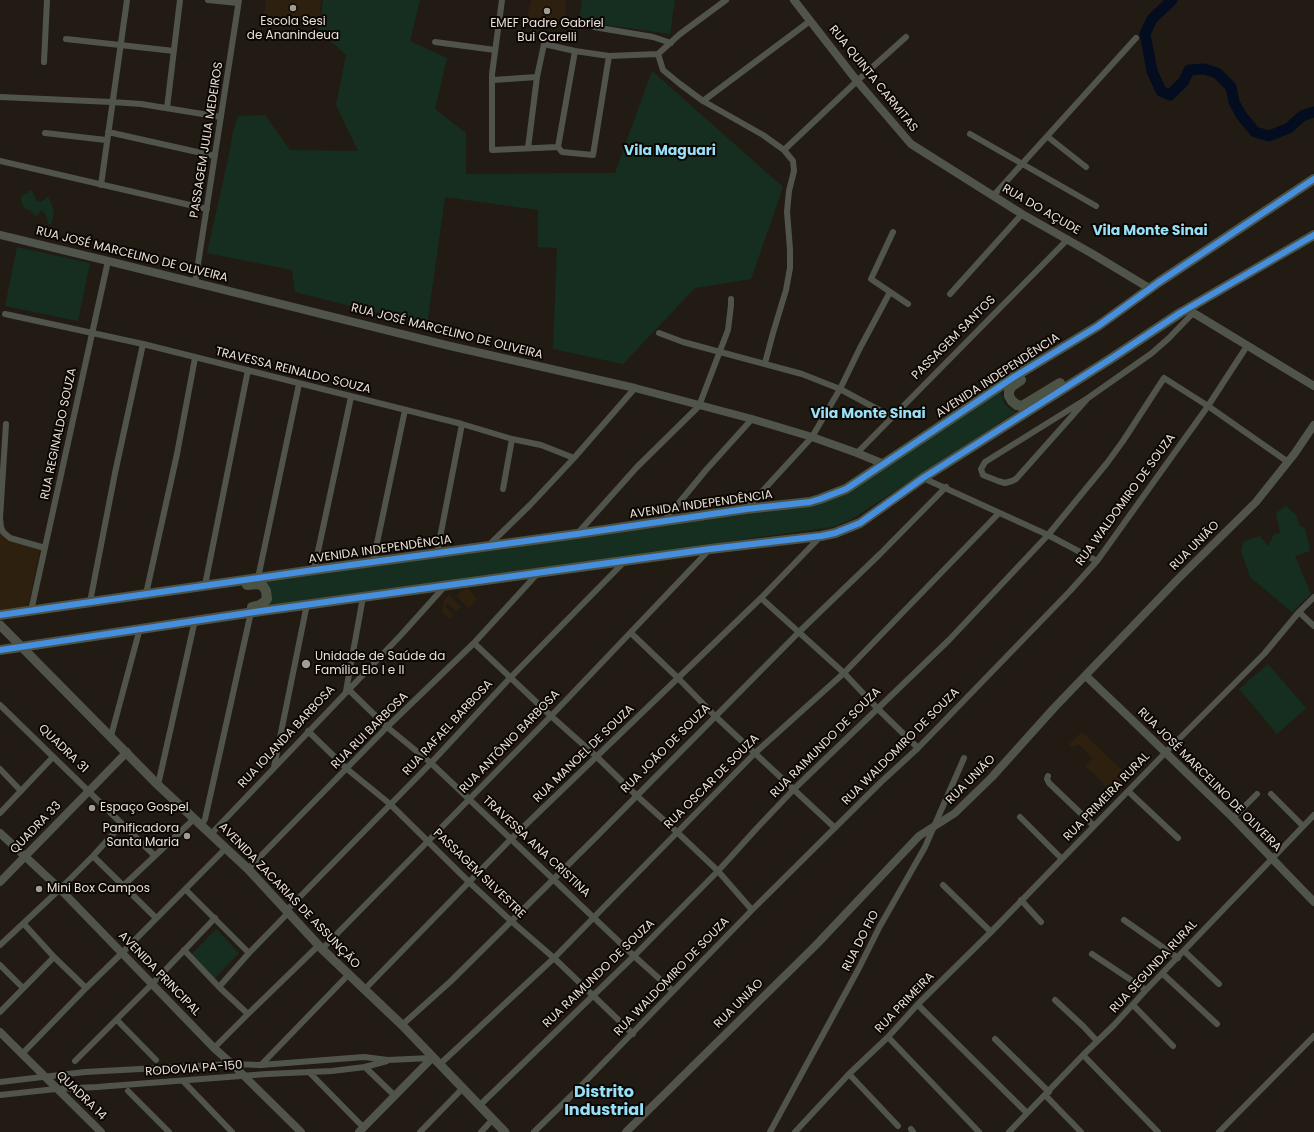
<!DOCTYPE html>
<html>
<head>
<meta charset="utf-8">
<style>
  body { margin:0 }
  canvas { display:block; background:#211b14 }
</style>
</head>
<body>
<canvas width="1314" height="1132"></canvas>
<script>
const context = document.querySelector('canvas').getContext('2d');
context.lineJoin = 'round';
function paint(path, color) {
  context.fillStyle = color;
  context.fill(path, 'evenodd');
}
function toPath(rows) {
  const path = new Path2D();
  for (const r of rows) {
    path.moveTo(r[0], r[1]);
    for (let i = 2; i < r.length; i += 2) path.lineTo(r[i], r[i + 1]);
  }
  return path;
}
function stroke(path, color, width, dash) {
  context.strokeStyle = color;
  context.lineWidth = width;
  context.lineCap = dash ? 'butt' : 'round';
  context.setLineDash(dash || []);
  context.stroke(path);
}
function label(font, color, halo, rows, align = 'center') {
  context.font = font + ' Poppins,sans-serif';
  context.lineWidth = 4;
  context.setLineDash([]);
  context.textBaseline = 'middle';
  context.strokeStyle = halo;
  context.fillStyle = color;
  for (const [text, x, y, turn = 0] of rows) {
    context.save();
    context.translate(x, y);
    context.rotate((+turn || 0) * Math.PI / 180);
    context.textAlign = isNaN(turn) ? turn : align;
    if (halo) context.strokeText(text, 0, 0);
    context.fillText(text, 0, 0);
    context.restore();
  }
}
const built = toPath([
  [266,0,321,0,319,21,264,16],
  [531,0,566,0,564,27,526,22],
  [0,534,17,543,40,549,28,607,0,610],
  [467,587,477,599,469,608,456,596],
  [449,595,461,607,456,611,448,603,444,606,454,615,449,619,442,612,444,600],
  [1082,732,1126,774,1124,778,1126,780,1120,786,1117,784,1112,790,1107,785,1105,787,1103,784,1103,782,1085,766,1093,758,1079,744,1076,746,1074,745,1072,747,1069,744]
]);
const green = toPath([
  [323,0,420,0,410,41,447,58,435,109,466,133,466,174,615,173,652,71,783,187,751,279,695,288,623,364,553,349,557,248,538,247,538,210,445,197,427,325,295,292,292,270,207,253,229,155,233,132,238,116,265,115,290,150,358,151,336,105,346,55,319,31],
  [582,0,675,0,670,34,579,21],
  [29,190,32,191,36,200,41,202,48,197,52,205,54,214,51,224,49,224,45,213,41,210,37,216,31,212,31,210,26,209,22,204,21,197,24,194,28,194],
  [17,247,90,263,78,321,5,306],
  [1000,390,1004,403,1009,408,1016,412,852,519,833,527,268,605,269,601,269,587,265,580,819,502],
  [1286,506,1296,515,1300,526,1305,528,1310,551,1295,556,1311,594,1292,612,1250,577,1241,550,1244,541,1260,536,1268,546,1274,534,1280,533,1276,513],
  [1268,664,1306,708,1277,734,1239,689],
  [216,929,239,953,214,979,190,956]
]);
const river = toPath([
  [1172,0,1152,19,1145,34,1152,71,1161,91,1170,95,1184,81,1189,70,1204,69,1217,73,1231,87,1234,102,1241,115,1255,132,1269,136,1289,128,1302,116,1314,112]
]);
const minor = toPath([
  [208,0,238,3],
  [502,0,492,74,492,150,558,147,562,152,593,155,609,56],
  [726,0,680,34,658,54,663,70,680,84,703,101,763,135,784,150,793,161,794,171,789,191,787,212,790,249,790,268,786,290,773,333,765,363],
  [594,27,653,37,671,43],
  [66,39,174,51],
  [435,42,495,50],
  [44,62,47,0],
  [493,80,537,77],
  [0,97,112,102,141,104,221,117],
  [703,101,810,21],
  [167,108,180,0],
  [108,132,215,156],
  [45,133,106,140],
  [970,134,1096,206],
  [1048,137,1086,167],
  [558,147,575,51],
  [528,148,537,77,544,44,575,51,609,56,658,54],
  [784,150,857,81,906,37],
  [0,161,207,209],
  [101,185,127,0],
  [993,196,1136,38],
  [893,232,871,279,908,304],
  [195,283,239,0],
  [950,294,1022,214],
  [5,314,143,344,462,424,512,439,541,445,574,458],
  [659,333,683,342,802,374,840,389,892,417],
  [1088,398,1016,479,1012,481,1005,483,998,481,983,475,981,469,985,462,1088,398,1152,353,1169,338,1193,313],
  [6,424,0,518,1,527,3,532,10,538,45,548],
  [857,453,1068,239],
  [923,478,1048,535,1097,561],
  [503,489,512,439],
  [746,509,812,437,840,389,860,348,890,292],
  [664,521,706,470,752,419],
  [577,534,637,467,699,406,728,330,731,305,731,299],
  [489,545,530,505,574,458,635,388],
  [437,553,462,424],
  [373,562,405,410],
  [314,570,351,397],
  [258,578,299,384],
  [205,585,248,370],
  [146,594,177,454,195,358],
  [761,598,844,673,877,708,918,748],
  [90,602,115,473,143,344],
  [31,611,108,261],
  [1299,612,1314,626],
  [631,633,678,678,715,716,835,828],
  [474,643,551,716,597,757,636,795,678,833,718,871,752,910],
  [348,689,387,727,431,763,634,956,673,991],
  [346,691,363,597],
  [0,705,154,855],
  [308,731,347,769,390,804,469,882,510,920,554,958,633,1034],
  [111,736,140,628],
  [274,767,307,604],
  [0,769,21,791],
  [1048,776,1047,779,1049,783,1094,826],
  [158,785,195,620],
  [1128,791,1178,838],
  [1271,794,1303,826],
  [0,813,53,757],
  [1020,817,1062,859],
  [1233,818,1257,794],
  [202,825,205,819,230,707,251,612],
  [211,834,401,635,445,586],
  [93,856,156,918],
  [248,869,387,727,474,643,538,573],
  [943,885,991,932],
  [123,886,195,818],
  [186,890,249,953],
  [1021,900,1041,922],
  [287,910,431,763,510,678,625,561],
  [1124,920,1178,958],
  [24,924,54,957,86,988],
  [0,945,60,889,93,856,122,824],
  [322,949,551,716,710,549],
  [184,950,219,987,248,1014],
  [1184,951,1219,984],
  [1092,954,1146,990],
  [0,965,23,988],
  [1163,974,1217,1024],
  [219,987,249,953,289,912],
  [364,990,511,839,761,598,821,536],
  [1055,1000,1084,1027,1097,1041],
  [918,1005,1027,1113],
  [1133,1005,1173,1046],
  [0,1012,54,957],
  [117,1020,156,1060],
  [402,1025,451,981,596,837,799,632,880,554,946,487],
  [888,1037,979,1132],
  [995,1039,1049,1092],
  [214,1048,248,1014,319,945],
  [22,1054,86,988,122,953,226,848],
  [1083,1055,1158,1132],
  [75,1061,151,985,215,918],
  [261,1065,349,974],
  [439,1065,554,958,755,753,844,673,999,513],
  [365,1067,395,1096],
  [309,1072,364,1128],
  [849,1074,898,1126],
  [183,1081,232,1132],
  [0,1082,85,1072,232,1064,261,1065,364,1057,388,1060,431,1058],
  [128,1091,169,1132],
  [0,1095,56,1089,97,1087,267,1074,332,1071,365,1067,387,1061],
  [1045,1095,1081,1132],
  [479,1106,634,956,718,871,757,828,794,789,949,640,1048,535,1107,463,1123,441,1164,378,1208,406,1288,462],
  [911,1129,913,1132],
  [420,1132,462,1089],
  [481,1132,493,1119],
  [534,1132,576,1091,752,910,881,782,918,748,1070,591,1097,561,1208,406,1247,346],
  [770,1132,859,968,880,926,925,847,964,758],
  [795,1132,849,1074,888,1037,919,1003,991,932,1165,753,1264,654,1299,612,1314,597],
  [1009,1132,1083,1055,1114,1025,1146,990,1314,815],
  [1219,1132,1314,1036]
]);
const tertiary = toPath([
  [794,0,857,81,911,144,1022,214,1091,253,1149,288],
  [0,235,108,261,450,346,635,388,752,419,812,437,857,453,884,464],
  [1187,309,1314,386],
  [1086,676,1130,718,1233,818,1314,902],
  [0,833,60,889,214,1048,232,1064,301,1132],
  [0,882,127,752],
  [0,1032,101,1132],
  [359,1132,432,1058],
  [626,1132,816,945,919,836,955,813,992,777,1054,708,1177,580,1256,502,1295,453,1314,425]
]);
const secondary = toPath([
  [0,625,158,785,248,869,322,949,402,1025,505,1132]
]);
const primary = toPath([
  [1021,380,1012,386,1009,391,1009,396,1012,401,1017,405,1022,406,1060,383],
  [247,585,258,584,263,586,266,591,267,599,264,602,260,605,252,607],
  [0,615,314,570,577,534,746,509,810,502,820,499,846,489,1014,377,1098,326,1159,282,1314,179],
  [0,650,261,611,710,549,821,536,835,533,860,523,923,478,1112,358,1180,313,1314,235]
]);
const cycleway = toPath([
  [0,615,314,570,577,534,746,509,810,502,820,499,846,489,1014,377,1098,326,1159,282,1314,179],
  [0,650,261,611,710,549,821,536,835,533,860,523,923,478,1112,358,1180,313,1314,235]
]);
const markers = [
  [293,8,4,"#a39c93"],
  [547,11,4,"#a39c93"],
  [306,664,5,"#a39c93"],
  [92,808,4,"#a39c93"],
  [187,836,4,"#a39c93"],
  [39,889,4,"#a39c93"]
];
const poiNames = [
  ["Escola Sesi",293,22,"center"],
  ["de Ananindeua",293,36,"center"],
  ["EMEF Padre Gabriel",547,24,"center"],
  ["Bui Carelli",547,38,"center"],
  ["Unidade de Saúde da",315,657],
  ["Família Elo I e II",315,671],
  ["Espaço Gospel",100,808],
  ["Panificadora",179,829,"right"],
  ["Santa Maria",179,843,"right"],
  ["Mini Box Campos",47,889]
];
const streetNames = [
  ["RUA QUINTA CARMITAS",873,79,51],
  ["PASSAGEM JULIA MEDEIROS",207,140,-81],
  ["RUA DO AÇUDE",1041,210,30],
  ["RUA JOSÉ MARCELINO DE OLIVEIRA",132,255,14],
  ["RUA JOSÉ MARCELINO DE OLIVEIRA",447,332,14],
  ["PASSAGEM SANTOS",954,338,-45],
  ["TRAVESSA REINALDO SOUZA",293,371,14],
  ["AVENIDA INDEPENDÊNCIA",998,376,-33],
  ["RUA REGINALDO SOUZA",59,434,-78],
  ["RUA WALDOMIRO DE SOUZA",1126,500,-54],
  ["AVENIDA INDEPENDÊNCIA",701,505,-8],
  ["RUA UNIÃO",1195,546,-45],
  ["AVENIDA INDEPENDÊNCIA",380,550,-8],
  ["RUA RAFAEL BARBOSA",448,728,-47],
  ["RUA RUI BARBOSA",370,731,-45],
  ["RUA IOLANDA BARBOSA",287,737,-47],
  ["RUA ANTÔNIO BARBOSA",510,742,-46],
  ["RUA RAIMUNDO DE SOUZA",826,743,-45],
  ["RUA WALDOMIRO DE SOUZA",901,747,-45],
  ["QUADRA 31",63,749,44],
  ["RUA JOÃO DE SOUZA",666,749,-45],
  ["RUA MANOEL DE SOUZA",584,754,-44],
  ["RUA UNIÃO",971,780,-45],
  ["RUA JOSÉ MARCELINO DE OLIVEIRA",1209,780,45],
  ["RUA OSCAR DE SOUZA",712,782,-45],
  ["RUA PRIMEIRA RURAL",1107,797,-46],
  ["QUADRA 33",36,828,-46],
  ["TRAVESSA ANA CRISTINA",536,847,43],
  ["PASSAGEM SILVESTRE",479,874,44],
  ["AVENIDA ZACARIAS DE ASSUNÇÃO",289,896,46],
  ["RUA DO FIO",861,941,-63],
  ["RUA SEGUNDA RURAL",1154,967,-47],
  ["AVENIDA PRINCIPAL",159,974,46],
  ["RUA RAIMUNDO DE SOUZA",599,974,-44],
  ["RUA WALDOMIRO DE SOUZA",672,977,-46],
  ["RUA PRIMEIRA",905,1003,-46],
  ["RUA UNIÃO",739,1004,-45],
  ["RODOVIA PA-150",194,1069,-4],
  ["QUADRA 14",81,1096,44]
];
const quarterNames = [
  ["Vila Maguari",670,151],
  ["Vila Monte Sinai",1150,231],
  ["Vila Monte Sinai",868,414]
];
const districtNames = [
  ["Distrito",604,1093],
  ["Industrial",604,1111]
];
paint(built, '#2e200e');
paint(green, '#152e1f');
stroke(river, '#030d1f', 11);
stroke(minor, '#51544a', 6);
stroke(tertiary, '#51544a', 8);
stroke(secondary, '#505348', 9);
stroke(primary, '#4d5344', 10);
stroke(cycleway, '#468fdf', 6);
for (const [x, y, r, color] of markers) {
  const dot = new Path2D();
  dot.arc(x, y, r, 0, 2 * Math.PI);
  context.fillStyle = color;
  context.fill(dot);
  stroke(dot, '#0c0703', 1.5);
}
label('12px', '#e9e1d8', '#0c0703', poiNames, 'left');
label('12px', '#e9e1d8', '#0c0703', streetNames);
label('bold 14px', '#97e0f8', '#0c0703', quarterNames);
label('bold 16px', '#97e0f8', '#0c0703', districtNames);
</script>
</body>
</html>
